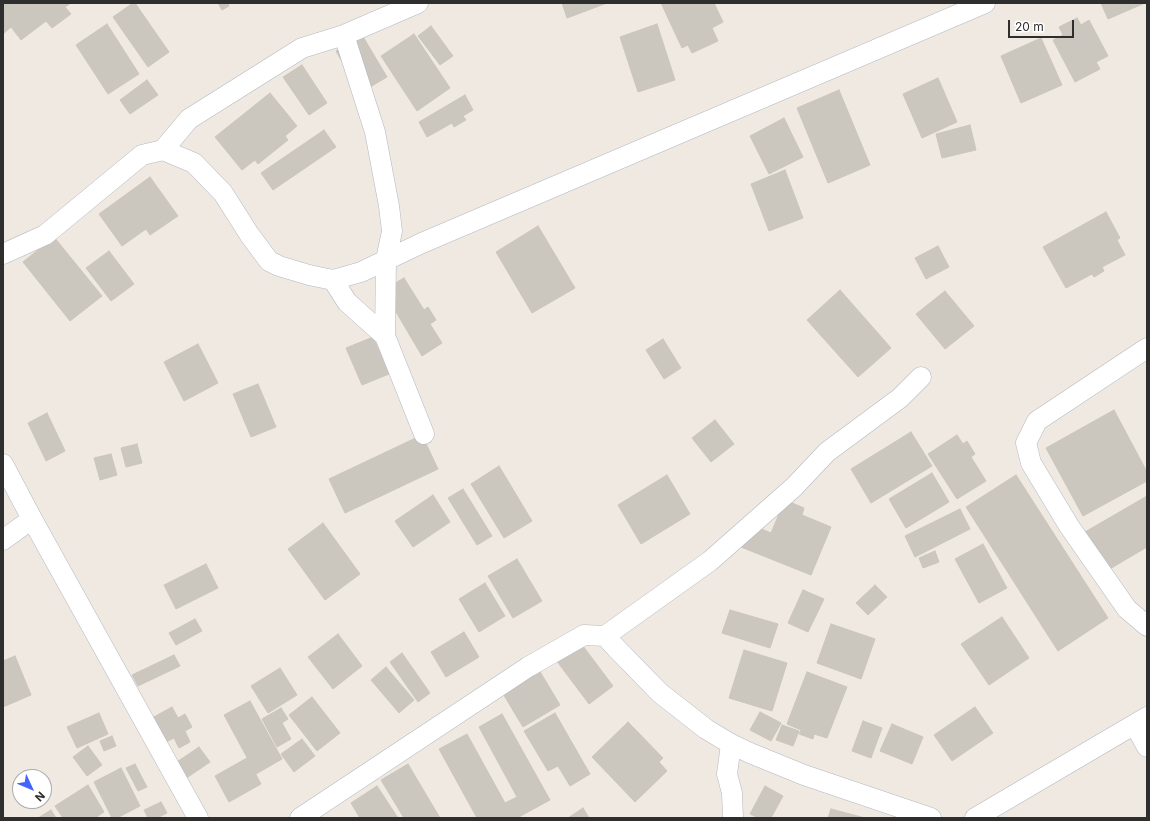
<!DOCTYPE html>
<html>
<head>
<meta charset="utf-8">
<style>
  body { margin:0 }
  #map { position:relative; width:1150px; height:821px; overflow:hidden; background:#efe9e1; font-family:Inter,sans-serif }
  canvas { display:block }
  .frame { position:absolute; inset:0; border:4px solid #2e2e2e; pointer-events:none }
  .north { position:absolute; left:12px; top:769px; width:40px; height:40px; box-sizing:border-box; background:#fff; border:1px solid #ababab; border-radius:50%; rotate:134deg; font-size:11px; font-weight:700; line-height:16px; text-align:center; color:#2e2e2e }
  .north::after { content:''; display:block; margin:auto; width:14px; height:18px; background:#4264fb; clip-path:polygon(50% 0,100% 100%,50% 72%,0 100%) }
  .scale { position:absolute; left:1008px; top:20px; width:66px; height:18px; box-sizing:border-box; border:2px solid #2e2e2e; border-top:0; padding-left:5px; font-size:12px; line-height:14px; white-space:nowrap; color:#2e2e2e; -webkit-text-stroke:3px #fff; paint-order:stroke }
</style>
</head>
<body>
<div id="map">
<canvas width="1150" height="821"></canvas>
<div class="frame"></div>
<div class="north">N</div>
<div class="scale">20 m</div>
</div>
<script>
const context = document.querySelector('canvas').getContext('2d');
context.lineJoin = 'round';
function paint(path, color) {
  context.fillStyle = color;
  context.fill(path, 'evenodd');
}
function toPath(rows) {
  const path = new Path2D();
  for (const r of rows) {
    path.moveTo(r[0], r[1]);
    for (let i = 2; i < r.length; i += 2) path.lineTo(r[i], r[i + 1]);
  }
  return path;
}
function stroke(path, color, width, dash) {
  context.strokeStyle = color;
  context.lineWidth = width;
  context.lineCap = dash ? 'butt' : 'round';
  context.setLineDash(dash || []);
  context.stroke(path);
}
const building = toPath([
  [3,3,71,3,65,7,71,14,52,28,46,21,21,40,11,27,3,34,3,3],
  [133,3,135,3,169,52,148,67,113,17,133,3],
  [218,3,228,3,229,6,222,10,218,3],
  [562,3,607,3,567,18,562,3],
  [661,3,714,3,723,22,712,28,718,41,692,53,688,45,682,48,661,3],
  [1101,3,1145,3,1108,19,1101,3],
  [1077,18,1081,25,1089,20,1108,56,1096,62,1100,69,1075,82,1053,40,1063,35,1059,27,1077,18],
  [107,24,139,74,108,94,76,45,107,24],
  [657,24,675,80,638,92,620,37,657,24],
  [431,26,453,56,440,65,418,36,431,26],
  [414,34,450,88,417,111,381,56,414,34],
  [362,35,387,77,360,93,336,51,362,35],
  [1041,38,1062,85,1021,103,1001,56,1041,38],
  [302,65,327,103,309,115,283,77,302,65],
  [938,78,957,122,922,138,903,94,938,78],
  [147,80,158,95,130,114,120,100,147,80],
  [839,90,870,165,828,183,797,108,839,90],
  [270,93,297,126,285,136,288,140,258,164,255,160,242,170,215,137,270,93],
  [465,95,473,110,463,116,466,120,454,127,452,123,427,137,419,122,465,95],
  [784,118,803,157,769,174,750,136,784,118],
  [970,125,976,150,942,158,936,134,970,125],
  [324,130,336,147,273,190,261,173,324,130],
  [785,170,803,218,769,231,751,184,785,170],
  [150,177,178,216,150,235,146,229,122,246,99,214,150,177],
  [1106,212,1120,238,1117,240,1125,255,1102,267,1104,271,1094,277,1092,274,1066,288,1043,247,1106,212],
  [538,226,575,288,532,313,496,252,538,226],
  [54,237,102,296,70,321,23,262,54,237],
  [938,246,949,267,926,279,915,258,938,246],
  [109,251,134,284,111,301,86,268,109,251],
  [404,278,424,310,428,307,436,320,430,324,442,343,422,356,383,290,404,278],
  [840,290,891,348,858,377,807,320,840,290],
  [945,291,974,326,945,349,916,314,945,291],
  [373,337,389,374,362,385,346,348,373,337],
  [663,339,681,368,664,379,646,350,663,339],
  [198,344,218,383,184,401,164,362,198,344],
  [258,384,276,427,251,437,233,394,258,384],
  [1114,410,1147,472,1147,481,1083,516,1046,448,1114,410],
  [47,413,65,451,46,461,28,423,47,413],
  [715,420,734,444,711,462,692,438,715,420],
  [911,432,932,466,871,503,851,469,911,432],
  [422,435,438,469,345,513,329,479,422,435],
  [957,435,963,444,967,441,975,454,971,457,986,481,957,499,928,454,957,435],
  [137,444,142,463,126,467,121,448,137,444],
  [111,454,117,475,100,480,94,458,111,454],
  [499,466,532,521,504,538,471,484,499,466],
  [932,473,949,502,906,528,889,499,932,473],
  [667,475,690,514,641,544,618,505,667,475],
  [1016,475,1108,618,1058,651,966,507,1016,475],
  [463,489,492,536,477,545,448,498,463,489],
  [433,495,450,522,413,547,395,521,433,495],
  [1147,496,1147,547,1108,570,1085,532,1147,496],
  [785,500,804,508,802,515,831,527,811,575,741,547,750,524,771,533,785,500],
  [960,509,970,529,915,557,905,536,960,509],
  [323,523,360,574,325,600,288,549,323,523],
  [983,544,1007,588,979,603,955,559,983,544],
  [935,551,939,562,923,568,919,558,935,551],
  [517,559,542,601,513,618,488,576,517,559],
  [206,564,218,588,176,609,164,585,206,564],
  [485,583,505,616,479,632,459,599,485,583],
  [875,585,887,597,868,615,856,603,875,585],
  [803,590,824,599,808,632,788,623,803,590],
  [730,610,778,624,770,648,722,633,730,610],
  [1002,617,1029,658,989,685,961,644,1002,617],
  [195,619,202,631,176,645,169,633,195,619],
  [831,624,875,639,861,679,817,663,831,624],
  [464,632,479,657,446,677,431,652,464,632],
  [338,634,362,666,333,689,308,657,338,634],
  [580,642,613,686,589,704,556,660,580,642],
  [744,650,787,663,772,711,729,698,744,650],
  [402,653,430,693,418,702,390,662,402,653],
  [174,655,180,666,138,686,132,675,174,655],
  [15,656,31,695,3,707,3,661,15,656],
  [536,665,560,705,523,727,499,687,536,665],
  [386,667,414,700,399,713,371,680,386,667],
  [280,668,297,695,268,713,251,686,280,668],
  [807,672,847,687,827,738,814,734,813,739,799,734,801,730,787,724,807,672],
  [312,697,340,733,317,751,289,715,312,697],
  [250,701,282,759,256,774,224,715,250,701],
  [172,707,178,718,185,714,192,727,185,731,190,742,179,748,174,738,162,744,152,718,172,707],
  [975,707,993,733,952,761,934,735,975,707],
  [281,708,288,719,282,723,291,739,277,747,262,719,281,708],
  [760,712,781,723,771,741,750,730,760,712],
  [99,713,108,734,77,748,67,727,99,713],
  [555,713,590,774,570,786,558,766,548,771,524,731,555,713],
  [502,714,550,800,517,818,477,818,439,749,467,734,505,803,517,797,479,727,502,714],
  [863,721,882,728,871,758,852,751,863,721],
  [628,722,663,758,659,762,667,771,635,802,592,757,628,722],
  [892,724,923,737,912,764,880,751,892,724],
  [782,725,799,731,793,746,776,740,782,725],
  [112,736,116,746,104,751,100,741,112,736],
  [302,739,315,756,294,772,281,754,302,739],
  [88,746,102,765,87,776,73,757,88,746],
  [199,747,210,762,185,779,174,764,199,747],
  [247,758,261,784,229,802,215,776,247,758],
  [135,764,147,787,138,791,126,768,135,764],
  [408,764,440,818,404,818,381,780,408,764],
  [121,768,140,806,117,818,112,818,94,782,121,768],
  [88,785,104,812,95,818,63,818,55,806,88,785],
  [377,786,398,818,360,818,351,803,377,786],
  [765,786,783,796,771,818,759,818,750,814,765,786],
  [161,802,167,813,157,818,148,818,144,810,161,802],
  [583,808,589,818,568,818,583,808],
  [831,809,865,818,828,818,831,809],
  [51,810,56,818,38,818,51,810]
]);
const street = toPath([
  [344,35,375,132,389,206,392,231,386,260,385,336,424,434],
  [163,150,189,119,302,48,344,35,418,3],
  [3,254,45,235,142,155,163,150,194,163,223,193,249,234,269,261,279,266,309,275,333,280,361,272,422,243,985,3],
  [333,280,347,302,385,336],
  [1147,348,1037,421,1026,443,1031,463,1069,526,1127,609,1147,626],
  [3,464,32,519,198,818],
  [3,540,32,519],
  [605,636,710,561,794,487,827,452,900,398,921,377],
  [1135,725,1147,747],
  [731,744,727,774,732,793,733,818],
  [300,818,528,667,584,635,605,636,617,649,660,693,706,729,731,744,750,753,804,775,931,818],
  [975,818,1147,717]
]);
paint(building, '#cbc7bf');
stroke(building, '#cbc5ba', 1);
stroke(street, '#b4b7c1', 21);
stroke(street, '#fff', 20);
</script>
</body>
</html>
